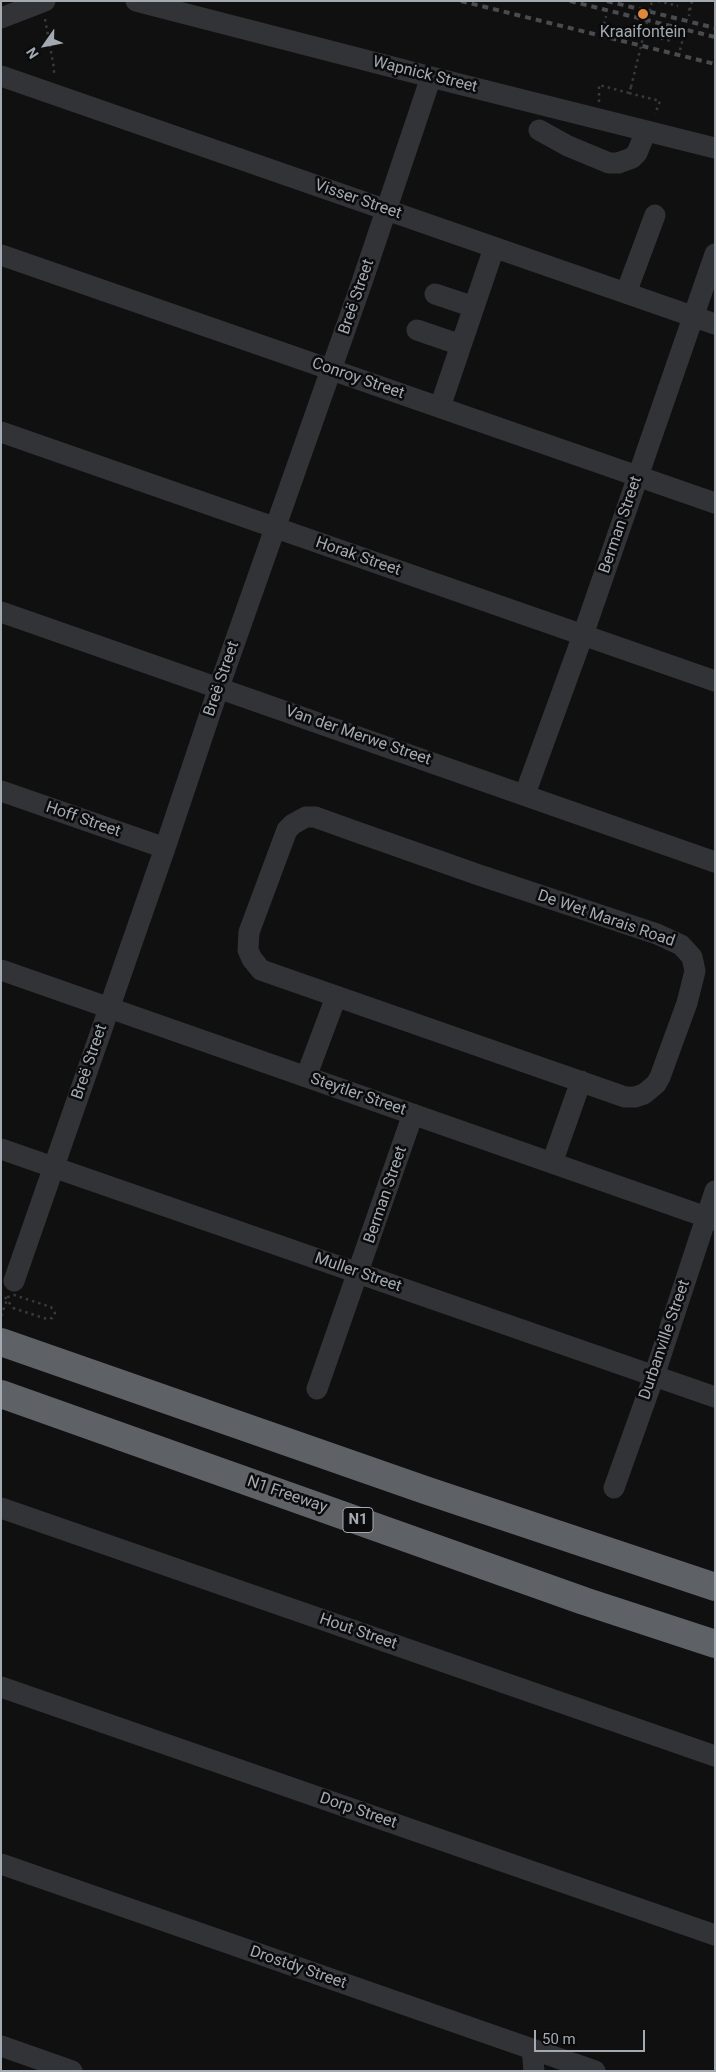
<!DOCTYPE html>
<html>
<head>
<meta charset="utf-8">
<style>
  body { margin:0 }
  #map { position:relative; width:716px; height:2072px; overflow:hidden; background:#101011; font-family:Roboto,sans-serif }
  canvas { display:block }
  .frame { position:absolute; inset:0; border:2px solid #a3aab1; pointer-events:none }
  .north { position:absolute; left:20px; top:20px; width:50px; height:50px; -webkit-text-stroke:4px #0b0b0c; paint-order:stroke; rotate:237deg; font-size:14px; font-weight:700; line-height:20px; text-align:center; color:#a3aab1 }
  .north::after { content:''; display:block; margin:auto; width:18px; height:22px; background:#a3aab1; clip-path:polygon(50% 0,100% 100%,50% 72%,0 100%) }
  .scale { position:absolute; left:534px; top:2030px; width:111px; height:22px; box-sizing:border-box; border:2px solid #a3aab1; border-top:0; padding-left:6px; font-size:15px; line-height:18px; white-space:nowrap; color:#a3aab1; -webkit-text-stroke:4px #0b0b0c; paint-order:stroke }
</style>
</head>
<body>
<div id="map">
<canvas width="716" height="2072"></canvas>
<div class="frame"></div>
<div class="north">N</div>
<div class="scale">50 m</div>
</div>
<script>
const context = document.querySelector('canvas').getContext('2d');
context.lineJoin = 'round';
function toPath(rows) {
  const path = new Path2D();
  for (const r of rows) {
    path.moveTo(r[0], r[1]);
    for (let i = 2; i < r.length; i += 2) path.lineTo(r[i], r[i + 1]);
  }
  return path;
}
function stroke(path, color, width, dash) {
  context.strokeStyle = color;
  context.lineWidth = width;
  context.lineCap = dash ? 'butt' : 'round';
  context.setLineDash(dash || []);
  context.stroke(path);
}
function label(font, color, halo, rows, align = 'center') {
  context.font = font + ' Roboto,sans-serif';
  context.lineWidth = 5;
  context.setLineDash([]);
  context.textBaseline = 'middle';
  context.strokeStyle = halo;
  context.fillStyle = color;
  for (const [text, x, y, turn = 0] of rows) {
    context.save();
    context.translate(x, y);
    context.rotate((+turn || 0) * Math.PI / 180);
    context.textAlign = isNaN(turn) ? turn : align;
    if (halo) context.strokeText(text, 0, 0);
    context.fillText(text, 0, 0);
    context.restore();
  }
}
const path = toPath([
  [658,1,678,6],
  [688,9,690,10,689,16],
  [690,10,692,1],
  [45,19,54,68,54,75],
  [604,24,606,16],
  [617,27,671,41],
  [602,31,604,24,608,25],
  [680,50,684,35],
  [631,87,629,93,660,101,655,114],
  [599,102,599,85,629,93],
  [5,1297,13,1308]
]);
const minor = toPath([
  [136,1,431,77,715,148],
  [1,18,45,1],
  [1,76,715,324],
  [539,130,568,146,609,163,618,163,632,158,637,153,646,131],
  [1,255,715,503],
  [626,293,655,215],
  [435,294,474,307],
  [417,330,461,345],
  [440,407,494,248],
  [1,432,715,681],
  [1,612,715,862],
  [1,791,165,848],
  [525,794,583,635,715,254],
  [306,817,315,817,354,831,479,875,657,934,681,945,692,957,695,971,687,1003,660,1077,656,1084,644,1094,635,1097,625,1097,261,970,252,959,248,950,249,932,287,830,293,824,306,817],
  [1,970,715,1220],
  [306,1077,336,997],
  [1,1149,715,1397],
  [552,1163,581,1081],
  [14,1281,165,848,219,687,362,282,431,77],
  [317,1389,413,1114],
  [614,1488,654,1376,715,1191],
  [1,1508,715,1756],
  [1,1687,715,1935],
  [1,1864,595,2071],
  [1,2046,72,2071],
  [532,2049,534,2071]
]);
const highway = toPath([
  [1,1342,425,1490,715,1587],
  [1,1394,584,1601,715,1644]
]);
const rail = toPath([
  [461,1,715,64],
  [570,1,715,37],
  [607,1,715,28]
]);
const pathBridge = toPath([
  [631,87,652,1],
  [1,1316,8,1297,14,1295,51,1307,55,1313,52,1318,47,1319,13,1308]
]);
const markers = [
  [643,14,6,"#e0883a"]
];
const shields = [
  [358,1520,30]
];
const shieldNames = [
  ["N1",358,1520]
];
const poiNames = [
  ["Kraaifontein",643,33]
];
const streetNames = [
  ["Wapnick Street",425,75,14],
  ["Visser Street",358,200,19],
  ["Breë Street",357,297,-71],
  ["Conroy Street",358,379,19],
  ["Berman Street",621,525,-71],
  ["Horak Street",358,557,19],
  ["Breë Street",222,679,-71],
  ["Van der Merwe Street",358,736,19],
  ["Hoff Street",83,820,19],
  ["De Wet Marais Road",606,919,19],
  ["Breë Street",90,1062,-71],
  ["Steytler Street",358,1095,19],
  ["Berman Street",386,1195,-71],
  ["Muller Street",358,1273,19],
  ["Durbanville Street",665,1340,-71],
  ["N1 Freeway",287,1495,19],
  ["Hout Street",358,1632,19],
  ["Dorp Street",358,1811,19],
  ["Drostdy Street",298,1968,19]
];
stroke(path, '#383a3d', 2.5, [2.5, 4]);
stroke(minor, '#323336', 21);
stroke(highway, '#5e6267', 28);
stroke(rail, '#494b4f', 4, [6, 5]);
stroke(pathBridge, '#383a3d', 2.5, [2.5, 4]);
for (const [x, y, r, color] of markers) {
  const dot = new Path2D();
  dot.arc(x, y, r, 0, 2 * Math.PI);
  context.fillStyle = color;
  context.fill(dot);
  stroke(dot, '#0b0b0c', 2);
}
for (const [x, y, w] of shields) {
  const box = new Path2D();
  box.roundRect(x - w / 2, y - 12.5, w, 25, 4);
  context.fillStyle = '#0b0b0c';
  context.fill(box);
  stroke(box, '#a3aab1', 1);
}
label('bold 15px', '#a3aab1', null, shieldNames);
label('16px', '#a3aab1', '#0b0b0c', poiNames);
label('16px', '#a3aab1', '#0b0b0c', streetNames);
</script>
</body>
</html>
